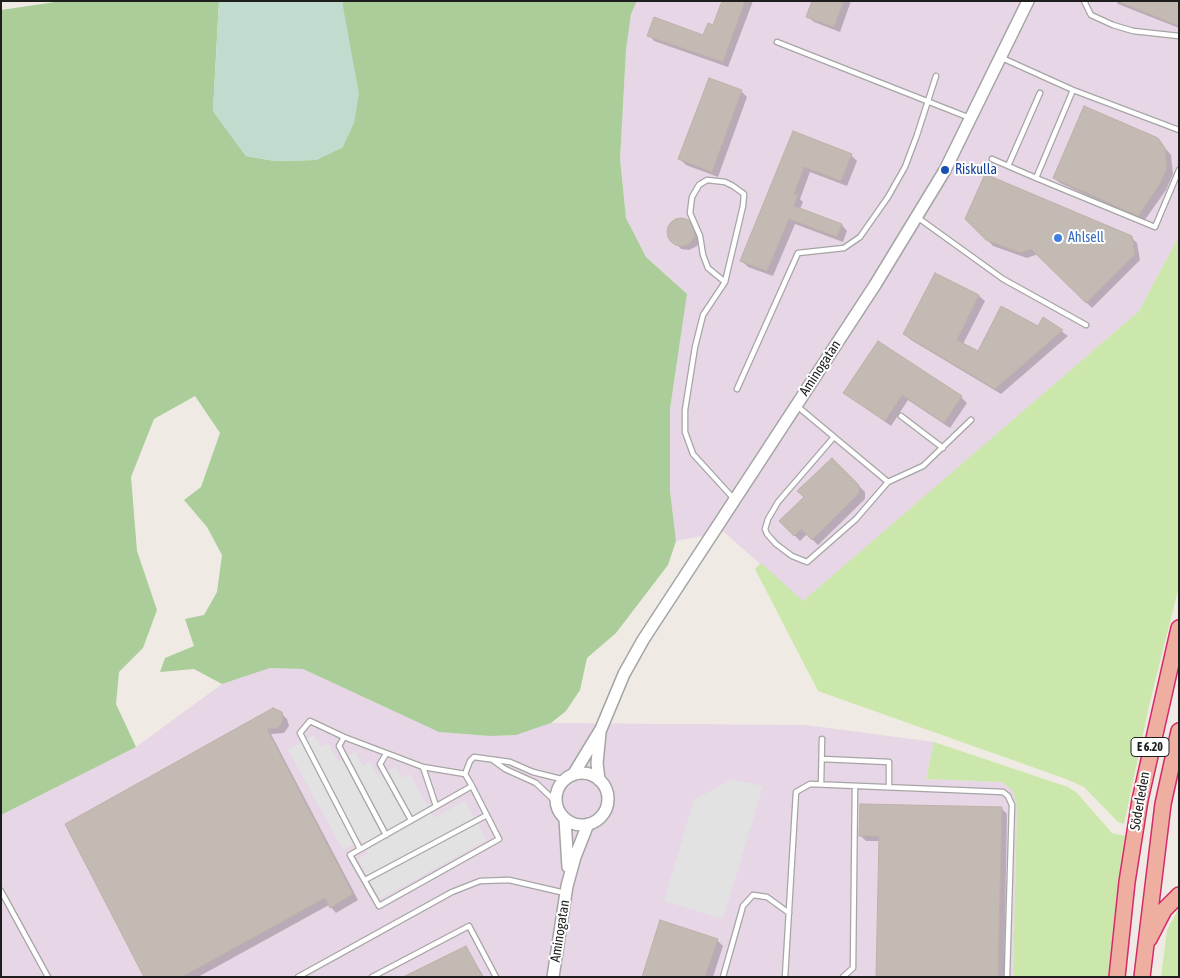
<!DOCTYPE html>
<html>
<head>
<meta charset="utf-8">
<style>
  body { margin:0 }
  #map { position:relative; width:1180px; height:978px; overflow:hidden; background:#efebe4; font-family:"Asap Condensed",sans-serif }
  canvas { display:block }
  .frame { position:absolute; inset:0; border:2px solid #1e1e1e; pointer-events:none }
</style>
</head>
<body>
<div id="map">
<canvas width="1180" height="978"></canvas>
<div class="frame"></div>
</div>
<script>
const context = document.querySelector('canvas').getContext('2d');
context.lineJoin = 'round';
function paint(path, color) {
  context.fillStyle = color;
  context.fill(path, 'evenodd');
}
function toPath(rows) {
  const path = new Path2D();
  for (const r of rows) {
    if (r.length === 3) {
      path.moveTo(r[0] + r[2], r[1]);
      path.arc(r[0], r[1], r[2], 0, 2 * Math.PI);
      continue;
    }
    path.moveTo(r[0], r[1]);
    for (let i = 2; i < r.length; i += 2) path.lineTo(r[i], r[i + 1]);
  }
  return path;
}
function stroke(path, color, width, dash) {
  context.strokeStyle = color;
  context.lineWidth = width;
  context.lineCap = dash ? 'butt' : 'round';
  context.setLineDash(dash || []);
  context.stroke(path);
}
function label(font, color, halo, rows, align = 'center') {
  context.font = font + ' "Asap Condensed",sans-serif';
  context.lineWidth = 4;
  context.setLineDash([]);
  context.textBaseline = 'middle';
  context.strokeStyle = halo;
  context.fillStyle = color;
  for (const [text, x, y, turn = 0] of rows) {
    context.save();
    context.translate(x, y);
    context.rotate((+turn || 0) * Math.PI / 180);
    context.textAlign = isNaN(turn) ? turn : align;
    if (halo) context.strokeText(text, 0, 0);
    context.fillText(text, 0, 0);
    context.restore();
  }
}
const industrial = toPath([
  [637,1,1179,1,1179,236,1139,311,803,602,724,532,676,541,670,491,670,409,687,294,646,257,626,218,620,159,626,50,631,14],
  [270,668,303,669,440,732,490,736,516,735,551,723,806,725,934,742,926,779,1002,782,1013,791,1017,808,1013,977,1,977,1,815,136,747,222,684]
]);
const grass = toPath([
  [1179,236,1179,586,1149,706,1124,824,1118,822,1084,787,1066,779,818,691,755,569,761,563,803,601,1139,311],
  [934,742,1068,787,1077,793,1112,833,1125,836,1118,881,1108,977,1013,977,1017,808,1013,791,1002,782,926,779],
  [1179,908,1179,977,1161,977,1167,930]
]);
const forest = toPath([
  [62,1,219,1,213,111,246,156,275,161,316,160,343,147,344,16,342,1,637,1,631,14,626,50,620,159,626,218,646,257,687,294,670,409,670,491,676,541,668,565,616,633,587,658,580,690,566,711,551,723,516,735,490,736,439,732,303,669,270,668,222,684,194,669,160,672,165,658,194,646,185,619,204,615,217,592,222,555,207,527,184,500,201,487,220,433,195,396,154,419,131,477,137,551,157,610,143,648,119,672,116,704,136,747,1,815,1,10]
]);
const wetland = toPath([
  [219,1,342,1,359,94,354,123,343,147,316,160,275,161,246,156,213,111]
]);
const parking = toPath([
  [314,735,321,746,328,743,338,761,355,752,363,766,370,762,378,776,395,767,402,778,410,774,434,818,465,801,486,840,380,899,358,859,368,853,361,840,343,850,288,750],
  [732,779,763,786,723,919,664,901,694,800]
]);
const shadow = toPath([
  [723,1,753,1,728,67,654,41,649,35,704,37,714,27],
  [814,1,851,1,840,32,814,22,808,17],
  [1116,1,1179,1,1179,28,1118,4],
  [741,91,747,97,718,177,686,165,680,159],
  [794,132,851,155,857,161,847,186,810,172,800,199,803,202,800,209,842,225,847,231,843,242,795,224,773,276,748,267,742,261],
  [1157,139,1171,155,1173,174,1166,190,1144,221,1060,183,1054,178],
  [680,218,687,220,692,224,699,241,697,246,689,250,681,249,668,234,670,226],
  [967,219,1131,237,1137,243,1140,260,1092,308,1038,254,1027,258,993,246],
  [979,296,985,301,963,344,978,353,1038,328,1044,319,1068,336,1001,394,911,340,905,334],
  [845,393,961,397,967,403,950,428,908,400,891,426],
  [832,459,865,492,865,499,818,545,807,534,800,541,781,521,805,497],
  [281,713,287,719,289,726,284,733,271,734,358,900,336,913,329,905,198,977,146,977,66,825],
  [1001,808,1007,814,1004,977,877,977,880,841,866,841,860,835],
  [717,940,723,946,713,977,643,977],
  [466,948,484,977,405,977]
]);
const building = toPath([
  [722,1,745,1,723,62,647,36,654,17,703,35,708,23,713,25,722,1],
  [812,1,844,1,834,27,806,17,812,1],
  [1179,1,1179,26,1119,2,1119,1,1179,1],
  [709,78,742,90,712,172,678,159,709,78],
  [1084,106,1158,138,1165,148,1167,168,1160,184,1138,216,1053,178,1084,106],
  [793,131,852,154,841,181,804,167,794,194,798,195,794,206,842,224,837,237,789,219,767,271,740,261,793,131],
  [985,174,1132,236,1135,254,1086,303,1031,249,1021,253,986,240,965,219,985,174],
  [681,232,14],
  [935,273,979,295,957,340,978,351,1001,306,1038,326,1043,317,1063,330,995,389,903,334,935,273],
  [878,341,962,396,944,423,902,395,885,421,843,393,878,341],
  [832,458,859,485,859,493,812,540,801,529,794,536,779,521,804,497,797,491,832,458],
  [273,708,282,712,283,720,278,728,267,729,353,894,330,908,325,898,182,977,144,977,65,824,273,708],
  [860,804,1002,807,998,977,876,977,879,836,859,836,860,804],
  [660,920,718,939,705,977,642,977,660,920],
  [466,946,483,977,403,977,466,946]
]);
const service = toPath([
  [1084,1,1091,15,1113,25,1133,31,1179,36],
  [777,42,970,118],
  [1002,58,1073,90,1179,130],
  [1073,90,1036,178,1155,227,1179,170],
  [992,159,1036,178],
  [1008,166,1040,93],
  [917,217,1003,279,1086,325],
  [725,282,708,268,703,255,700,236,690,213,692,197,699,185,707,180,725,182,733,186,744,194,743,206,725,282,703,315,695,347,685,410,685,432,693,454,734,499],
  [737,389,798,253,844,248,860,237,888,197,905,167,917,135,936,76],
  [797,406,888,482],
  [901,416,943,448],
  [834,437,778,502,768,519,765,529,767,534,776,544,792,556,807,562,856,519,888,482,923,466,971,420],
  [344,737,339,746,386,835],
  [386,754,380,764,411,820],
  [822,759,889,762,889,787],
  [494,761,505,769,536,783,556,802],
  [423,767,436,806],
  [821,784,822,739],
  [472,786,350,855,379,906,499,839,472,786,465,774,470,761,474,757,510,762,533,772,565,780],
  [360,849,300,733,310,721,344,737,423,767,465,774],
  [365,880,487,815],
  [1,891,48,977],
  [298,977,452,892,480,881,509,880,565,893],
  [372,977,469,926,496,977],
  [723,977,743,906,753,895,767,897,789,913],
  [785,977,796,792,810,784,1003,792,1008,796,1012,805,1007,977],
  [843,977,853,968,855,786]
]);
const tertiary = toPath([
  [582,799,26],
  [573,775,601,729,624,674,643,640,875,285,945,170,1028,1],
  [599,780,597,763,600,733],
  [565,819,568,867],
  [553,977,567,886,575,857,588,824]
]);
const trunk = toPath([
  [1149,939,1164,910,1179,895],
  [1117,977,1127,882,1140,800,1179,628],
  [1142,977,1163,804,1179,731]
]);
const markers = [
  [945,170,5,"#1a4fb4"],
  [1058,238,5,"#3f7fe0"]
];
const shields = [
  [1150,747,38]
];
const shieldNames = [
  ["E 6.20",1150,747]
];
const transitNames = [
  ["Riskulla",955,170]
];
const shopNames = [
  ["Ahlsell",1068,238]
];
const streetNames = [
  ["Aminogatan",820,368,-57],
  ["Söderleden",1140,801,-80],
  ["Aminogatan",560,931,-81]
];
paint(industrial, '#e7d6e5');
paint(grass, '#cbe7ab');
paint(forest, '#aacd9a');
paint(wetland, '#c1dccf');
paint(parking, '#e2e2e2');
paint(shadow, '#0003');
paint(building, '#c3bab4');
stroke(building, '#c0b1a7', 1);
stroke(service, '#a5a5a5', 7);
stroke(tertiary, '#a5a5a5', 14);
stroke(trunk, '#d52969', 18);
stroke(service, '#fff', 4.5);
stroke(tertiary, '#fff', 11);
stroke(trunk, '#eeaea0', 15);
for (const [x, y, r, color] of markers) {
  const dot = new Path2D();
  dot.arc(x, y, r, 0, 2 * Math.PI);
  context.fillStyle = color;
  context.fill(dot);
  stroke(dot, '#fff', 2);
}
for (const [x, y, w] of shields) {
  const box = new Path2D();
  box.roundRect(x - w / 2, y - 9.5, w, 19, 4);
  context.fillStyle = '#fff';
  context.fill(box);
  stroke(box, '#1e1e1e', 1);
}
label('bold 12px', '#1e1e1e', null, shieldNames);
label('14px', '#164399', '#fff', transitNames, 'left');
label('14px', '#366cbe', '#fff', shopNames, 'left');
label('14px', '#1e1e1e', '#fff', streetNames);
</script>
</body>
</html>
